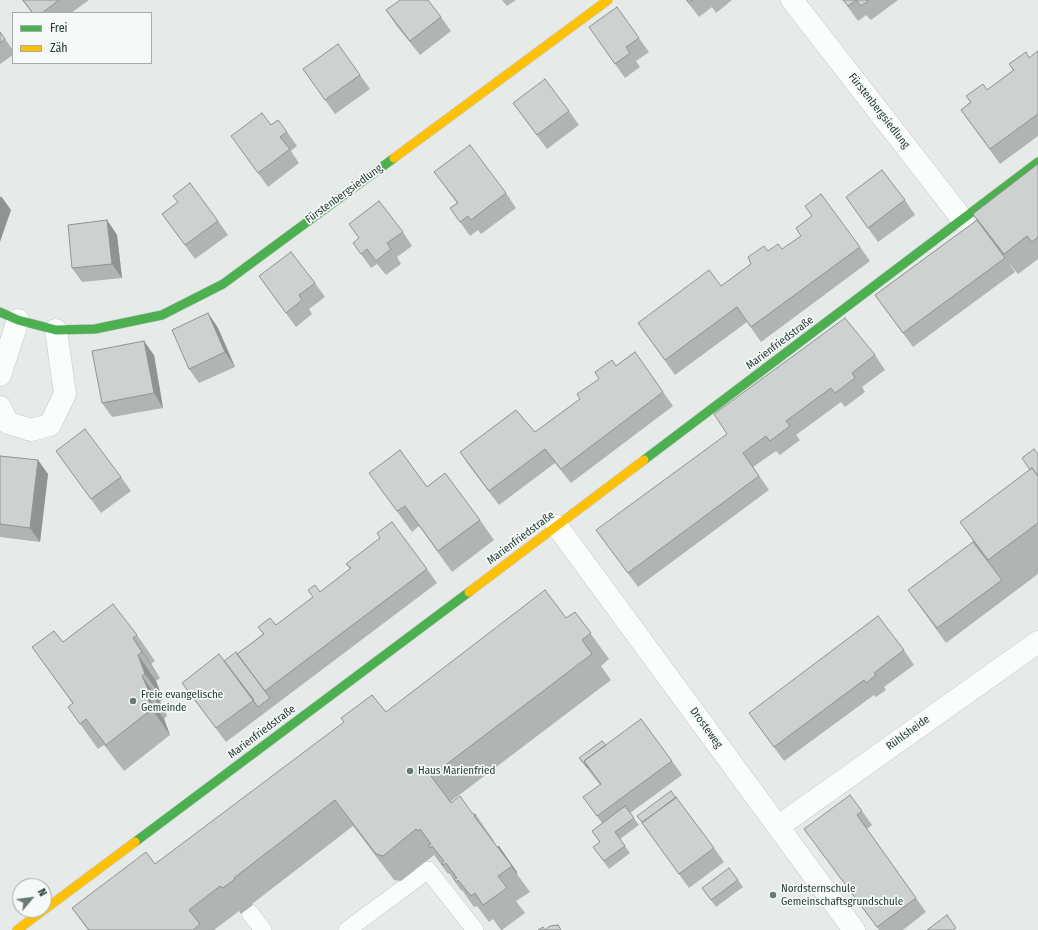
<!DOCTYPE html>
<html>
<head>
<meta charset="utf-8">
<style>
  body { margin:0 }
  #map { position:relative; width:1038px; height:930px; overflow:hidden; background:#e6eae8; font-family:"Fira Sans Condensed",sans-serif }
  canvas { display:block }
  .legend { position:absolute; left:12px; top:12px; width:140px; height:52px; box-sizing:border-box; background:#f5f9f7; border:1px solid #a2adaa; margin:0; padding:5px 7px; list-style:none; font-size:12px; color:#263c37 }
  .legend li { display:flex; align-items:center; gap:8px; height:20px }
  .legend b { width:20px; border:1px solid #a2adaa }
  .north { position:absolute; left:12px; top:878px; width:40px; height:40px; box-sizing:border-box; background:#f5f9f7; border:1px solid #a2adaa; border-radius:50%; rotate:61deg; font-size:11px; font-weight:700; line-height:16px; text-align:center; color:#263c37 }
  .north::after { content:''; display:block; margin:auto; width:14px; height:18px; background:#697975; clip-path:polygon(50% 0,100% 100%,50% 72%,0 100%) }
</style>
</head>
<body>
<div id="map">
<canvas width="1038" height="930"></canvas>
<ul class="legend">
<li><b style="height:5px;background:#4caf50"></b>Frei</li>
<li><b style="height:5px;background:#ffc107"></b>Zäh</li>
</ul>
<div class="north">N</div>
</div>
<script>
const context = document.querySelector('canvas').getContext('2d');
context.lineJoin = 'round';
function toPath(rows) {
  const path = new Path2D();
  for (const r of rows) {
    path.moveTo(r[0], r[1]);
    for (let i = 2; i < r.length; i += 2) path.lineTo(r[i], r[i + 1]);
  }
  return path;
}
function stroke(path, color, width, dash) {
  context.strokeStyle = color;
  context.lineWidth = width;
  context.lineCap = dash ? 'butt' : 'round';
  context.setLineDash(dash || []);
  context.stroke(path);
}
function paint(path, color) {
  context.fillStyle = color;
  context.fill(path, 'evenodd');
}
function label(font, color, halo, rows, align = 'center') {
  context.font = font + ' "Fira Sans Condensed",sans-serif';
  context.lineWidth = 3.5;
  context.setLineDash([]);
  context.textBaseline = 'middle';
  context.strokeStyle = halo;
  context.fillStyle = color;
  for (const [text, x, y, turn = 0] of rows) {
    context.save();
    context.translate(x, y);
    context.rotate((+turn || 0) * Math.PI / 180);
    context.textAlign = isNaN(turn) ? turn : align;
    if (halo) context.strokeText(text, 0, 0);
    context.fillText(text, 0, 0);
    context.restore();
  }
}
const lane = toPath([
  [250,913,263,930],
  [347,930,428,870,475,930]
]);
const street = toPath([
  [792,0,963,220],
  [0,375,18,320],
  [0,407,8,423,31,430,50,425,65,394,56,330],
  [557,526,854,930],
  [779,826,1038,642]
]);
const fast = toPath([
  [0,312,18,320,56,330,95,329,162,315,223,284,394,158],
  [644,460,1038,162],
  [135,842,469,592]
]);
const slow = toPath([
  [394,158,608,0],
  [469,592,644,460],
  [17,930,135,842]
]);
const wall = toPath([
  [22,0,89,0,71,13,32,13],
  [502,0,516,0,507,6],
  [686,0,732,0,716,13,712,7,699,17],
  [843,0,898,0,871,20,866,15,858,21],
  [386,10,441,17,451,31,420,55,396,25],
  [589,27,639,38,649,52,636,61,640,67,625,78],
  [0,32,13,50,13,55,0,64],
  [1038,51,1038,136,1000,164,961,110,970,102,966,96,987,90,1013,70,1009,64,1030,58],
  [303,69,360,75,370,89,335,114],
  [513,103,569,111,579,125,547,149],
  [287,132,297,146,291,151,299,163,268,187,231,136],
  [1038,164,1038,259,1018,274,1008,262,1015,272,913,347,875,295,977,220,973,214],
  [434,172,506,193,516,208,481,234,478,230,470,236,450,208,457,203],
  [846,197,905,200,915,215,878,242],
  [162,214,218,221,228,235,195,259],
  [107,220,117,235,122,278,82,282,72,268],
  [403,232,412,246,397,257,401,264,386,275,377,264,371,268,353,243],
  [860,247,870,261,761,342,747,322,675,375,638,323,721,286,751,264,768,251,782,249],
  [259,276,315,283,325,297,309,309,312,314,296,327],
  [208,313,218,328,235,367,199,383,189,369],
  [635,352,673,406,571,483,555,463,499,505,470,467,460,452,535,432,580,399,616,366],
  [154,355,163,408,112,417,102,403],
  [875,355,885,370,862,387,865,392,845,407,841,402,796,435,800,440,780,455,776,451,753,467,769,490,638,587,596,530],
  [56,451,121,477,131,491,101,513],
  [1038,454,1038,574,946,643,908,590,974,542,960,522,1030,470],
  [0,456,48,474,40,542,0,537],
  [369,473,427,487,480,520,494,540,452,572,419,526,412,532],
  [346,564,427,569,437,583,226,742,182,683,237,654,263,634,258,627,276,625,350,569],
  [575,612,609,659,601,666,611,680,450,802,451,803,476,815,494,841,493,841,517,872,517,874,530,892,516,901,525,913,502,930,501,930,493,919,489,922,477,906,474,907,462,890,462,891,460,889,449,873,448,874,434,855,401,881,394,880,353,826,252,904,253,905,241,914,239,911,214,930,88,930,72,908,155,864,386,712,566,618],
  [137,635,155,661,151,664,160,678,156,681,163,699,160,702,167,716,164,719,170,735,124,771,104,745,98,749,68,707,73,704,32,647,63,642],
  [904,650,914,665,884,687,886,690,876,697,874,695,784,761,749,713],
  [606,745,672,761,682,775,630,813,639,825,620,839,630,853,609,869,593,847,600,843,592,831,602,823,583,797,600,785,579,758],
  [862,811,872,825,867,829,926,912,903,930,879,930,804,829],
  [637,816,714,848,724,862,689,888],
  [738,880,743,887,716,907,702,888]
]);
const shadedWall = toPath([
  [1,196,11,210,0,242,0,198],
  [107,220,117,235,122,278,112,264],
  [208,313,218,328,235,367,225,352],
  [144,341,154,355,163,408,154,393],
  [38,460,48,474,40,542,30,528],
  [133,638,151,664,160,678,142,652],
  [138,655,156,681,163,699,145,674],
  [142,676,160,702,167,716,149,691],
  [146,694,164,719,170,735,152,709],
  [499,846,517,872,517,874,499,849]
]);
const building = toPath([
  [23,0,59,0,42,13,33,13,23,0],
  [400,0,428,0,441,17,410,41,386,10,400,0],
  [687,0,693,0,689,3,687,0],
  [843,0,869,0,861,6,856,0,848,6,843,0],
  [617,7,639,38,626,47,630,53,615,64,589,27,617,7],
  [0,32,5,39,0,43,0,32],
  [338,44,360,75,325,100,303,69,338,44],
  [1038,51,1038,114,990,149,961,110,971,102,966,96,983,84,987,90,1014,70,1009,64,1026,52,1029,58,1038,51],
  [545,79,569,111,537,135,513,103,545,79],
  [262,113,271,125,278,120,287,132,280,137,290,149,258,173,231,136,262,113],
  [470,145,506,193,471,220,468,216,460,222,450,208,458,203,434,172,470,145],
  [1038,164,1038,237,1032,242,1027,236,1004,254,973,214,1038,164],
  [882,170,905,200,868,228,846,197,882,170],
  [190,183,218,221,185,245,162,214,178,202,173,196,190,183],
  [821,194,860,247,751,327,737,307,665,360,638,323,709,270,721,286,751,264,748,257,764,246,768,251,778,244,782,249,801,236,796,228,812,216,805,206,821,194],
  [379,201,403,232,387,243,391,249,376,261,367,249,361,254,353,243,359,238,349,224,379,201],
  [107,220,112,264,72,268,68,225,107,220],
  [977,220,1005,258,903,333,875,295,977,220],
  [291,252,315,283,299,295,302,300,286,313,259,276,291,252],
  [208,313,225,352,189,369,172,330,208,313],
  [845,318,875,355,852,373,855,378,835,393,831,388,786,421,790,426,770,441,766,436,743,453,759,476,628,573,596,530,727,434,714,414,845,318],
  [144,341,154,393,102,403,92,351,144,341],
  [635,352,663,392,561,469,545,449,489,491,460,452,516,410,535,432,580,399,577,394,599,379,595,372,612,360,616,366,635,352],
  [85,429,121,477,91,499,56,451,85,429],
  [1034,449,1038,454,1038,476,1032,468,1030,470,1022,458,1034,449],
  [400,450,427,487,445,473,480,520,438,551,405,506,397,511,369,473,400,450],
  [0,456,38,460,30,528,0,524,0,456],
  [1032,468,1038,476,1038,523,988,560,960,522,1032,468],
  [392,522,427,569,265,691,237,654,264,634,258,627,270,618,276,625,313,597,308,590,315,585,320,592,351,568,346,564,380,538,377,533,392,522],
  [973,542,1002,580,937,628,908,590,973,542],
  [545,590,566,618,575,612,591,633,582,640,592,654,431,776,451,803,460,796,472,813,476,815,474,816,498,848,499,846,499,849,512,866,498,876,507,888,483,905,475,893,471,896,458,880,456,882,454,879,457,878,446,863,443,865,442,863,444,861,432,846,430,848,428,846,431,844,420,829,418,831,416,829,383,856,376,854,335,800,234,878,235,879,223,888,220,886,189,910,200,924,193,930,89,930,72,908,146,852,155,864,344,722,341,718,372,695,386,712,545,590],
  [113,604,137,635,133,638,142,652,138,655,145,674,142,676,149,691,146,694,152,709,106,745,86,719,80,724,68,707,73,703,32,647,54,631,63,642,113,604],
  [878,616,904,650,874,673,876,675,866,683,864,680,774,747,749,713,878,616],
  [236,652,270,698,258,707,224,661,236,652],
  [219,654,254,700,216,728,182,683,219,654],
  [641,719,672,761,597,816,583,797,601,784,584,761,641,719],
  [602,741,606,745,584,761,588,768,579,758,602,741],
  [671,791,676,798,642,822,637,816,671,791],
  [850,795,862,811,857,815,916,898,877,927,804,829,850,795],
  [676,797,714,848,679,874,642,823,676,797],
  [625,806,634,818,615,832,625,846,604,861,593,847,600,842,592,831,625,806],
  [729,868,738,880,711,900,702,888,729,868],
  [947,915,956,928,953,930,927,930,947,915],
  [558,925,561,930,538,930,543,927,545,930,550,926,558,925]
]);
const markers = [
  [133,701,4,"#697975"],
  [410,771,4,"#697975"],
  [773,895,4,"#697975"]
];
const streetNames = [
  ["Fürstenbergsiedlung",879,111,52],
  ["Fürstenbergsiedlung",344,194,-36],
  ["Marienfriedstraße",780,343,-37],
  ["Marienfriedstraße",521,538,-37],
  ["Drosteweg",706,728,54],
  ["Marienfriedstraße",262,732,-37],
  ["Rühlsheide",908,733,-36]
];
const poiNames = [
  ["Freie evangelische",141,695],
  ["Gemeinde",141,708],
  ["Haus Marienfried",418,771],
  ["Nordsternschule",781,889],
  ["Gemeinschaftsgrundschule",781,902]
];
stroke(lane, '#c3c7c5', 18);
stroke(street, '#c3c7c5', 23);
stroke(fast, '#c2c8c6', 10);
stroke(slow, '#c2c8c6', 10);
stroke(lane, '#fbfcfc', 17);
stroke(street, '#fbfcfc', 22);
stroke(fast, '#4caf50', 9);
stroke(slow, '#ffc107', 9);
paint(wall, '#b0b5b3');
paint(shadedWall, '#909392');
paint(building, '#cdd2d0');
stroke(building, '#909392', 1);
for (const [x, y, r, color] of markers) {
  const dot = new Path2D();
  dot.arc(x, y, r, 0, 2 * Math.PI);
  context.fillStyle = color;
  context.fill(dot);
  stroke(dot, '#f5f9f7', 1.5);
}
label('11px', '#263c37', '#f5f9f7', streetNames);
label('11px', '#263c37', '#f5f9f7', poiNames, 'left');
</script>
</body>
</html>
